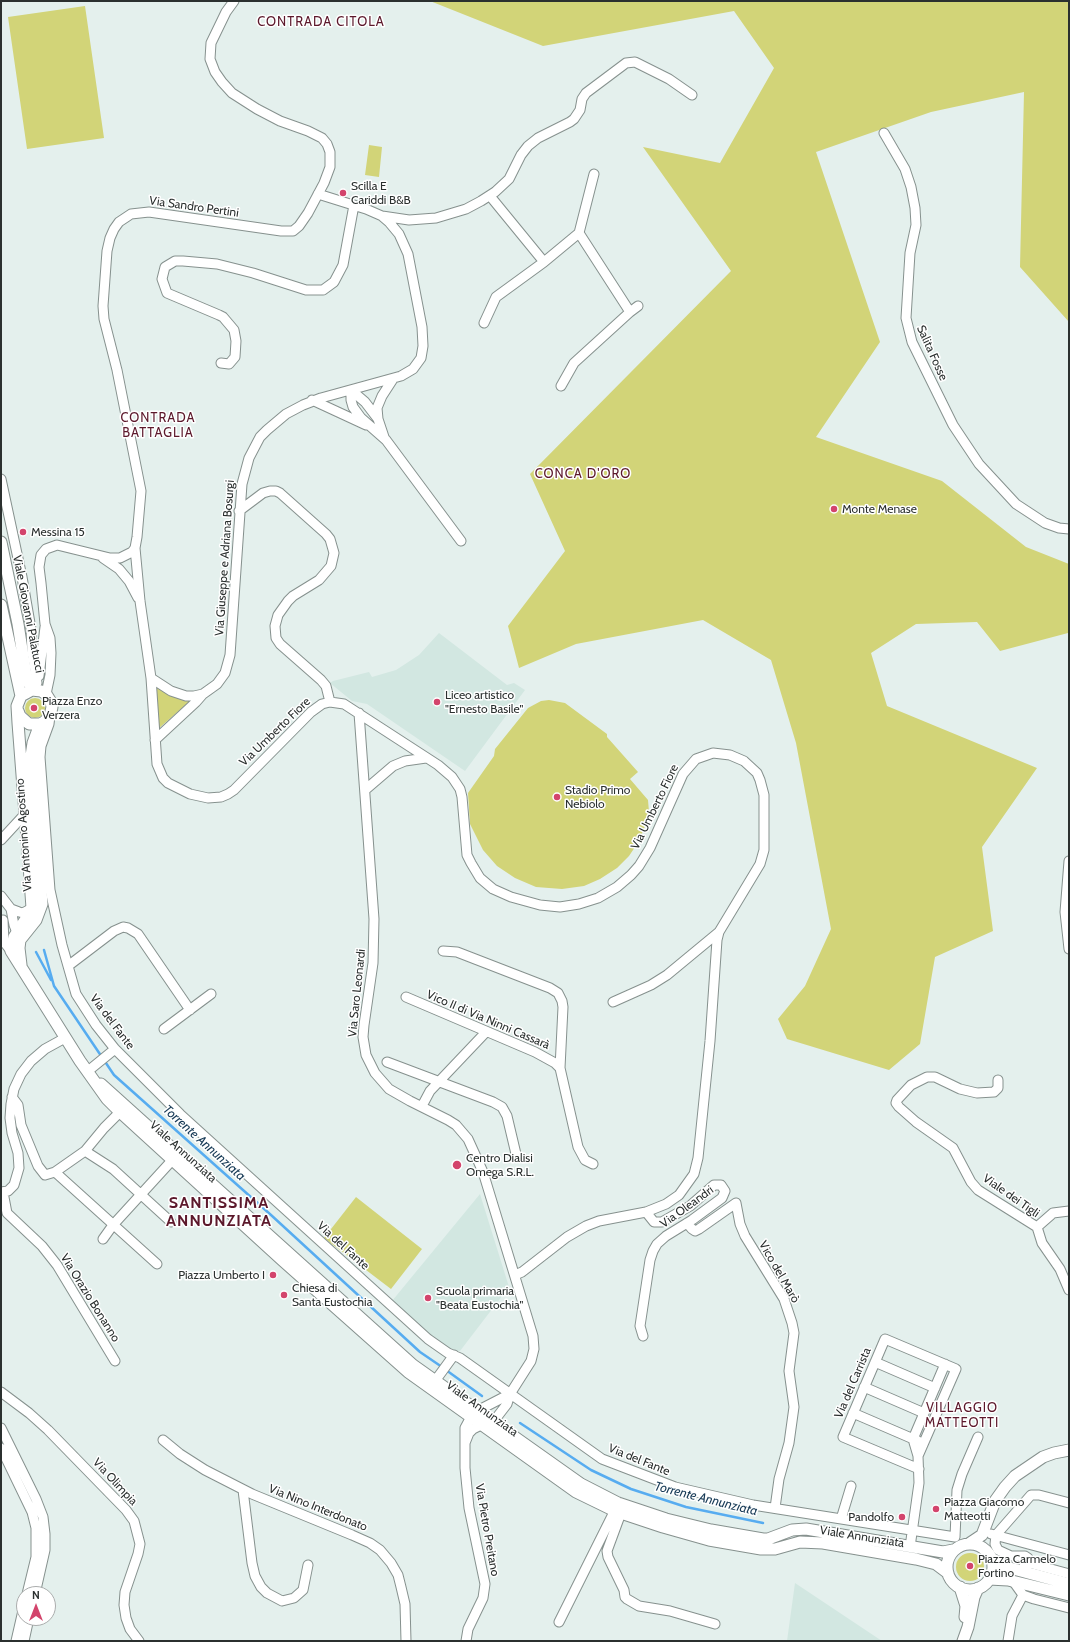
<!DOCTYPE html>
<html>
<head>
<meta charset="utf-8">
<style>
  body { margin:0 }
  #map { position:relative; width:1070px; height:1642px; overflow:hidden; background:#e4f0ed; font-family:Cabin,sans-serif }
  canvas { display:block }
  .frame { position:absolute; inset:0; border:2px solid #2b302f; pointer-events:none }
  .north { position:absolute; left:16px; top:1586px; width:40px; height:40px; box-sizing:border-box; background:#fff; border:1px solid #aaacac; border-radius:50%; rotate:0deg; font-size:11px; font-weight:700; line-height:16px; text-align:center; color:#2b302f }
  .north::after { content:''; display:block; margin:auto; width:14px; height:18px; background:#d3446c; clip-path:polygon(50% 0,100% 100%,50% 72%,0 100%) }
</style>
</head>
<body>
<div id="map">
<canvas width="1070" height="1642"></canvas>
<div class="frame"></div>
<div class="north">N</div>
</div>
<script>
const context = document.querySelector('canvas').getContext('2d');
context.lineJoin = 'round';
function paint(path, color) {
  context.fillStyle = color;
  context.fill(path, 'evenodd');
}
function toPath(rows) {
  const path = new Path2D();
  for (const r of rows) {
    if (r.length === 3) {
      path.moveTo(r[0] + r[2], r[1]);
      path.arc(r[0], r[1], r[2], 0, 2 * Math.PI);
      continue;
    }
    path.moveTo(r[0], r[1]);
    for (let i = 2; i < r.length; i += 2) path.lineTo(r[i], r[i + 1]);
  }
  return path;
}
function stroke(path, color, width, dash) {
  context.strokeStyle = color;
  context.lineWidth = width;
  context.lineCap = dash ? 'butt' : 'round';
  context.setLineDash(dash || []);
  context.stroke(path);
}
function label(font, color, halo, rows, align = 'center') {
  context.font = font + ' Cabin,sans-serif';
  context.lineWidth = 3;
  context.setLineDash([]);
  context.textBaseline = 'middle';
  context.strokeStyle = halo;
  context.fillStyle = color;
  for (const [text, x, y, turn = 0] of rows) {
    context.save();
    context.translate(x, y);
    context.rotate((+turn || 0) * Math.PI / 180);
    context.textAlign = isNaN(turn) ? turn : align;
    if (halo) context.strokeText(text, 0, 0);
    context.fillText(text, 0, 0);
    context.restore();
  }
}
const built = toPath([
  [439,633,507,685,514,683,525,690,465,771,367,704,352,701,330,683,333,681,369,672,372,677,396,670,419,655],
  [480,1194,509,1287,460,1351,451,1351,431,1337,392,1301],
  [795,1583,882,1641,787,1641]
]);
const green = toPath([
  [430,1,1069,1,1069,322,1020,267,1024,92,931,112,816,152,880,342,816,437,942,481,1026,547,1069,564,1068,633,1000,651,977,622,916,624,871,653,887,706,1037,768,982,847,993,931,935,957,920,1044,889,1070,787,1039,778,1019,805,986,831,929,796,743,771,660,703,620,576,644,519,668,508,626,565,551,530,474,731,271,643,147,720,163,774,68,734,11,543,46],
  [85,6,104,138,27,149,8,17],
  [369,145,382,147,379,177,365,175],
  [156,687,170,696,190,701,158,729],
  [35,708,10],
  [549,700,565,703,607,734,607,737,638,772,630,779,648,800,649,812,645,826,639,841,629,856,617,868,600,879,584,886,562,889,536,887,515,878,497,866,483,850,470,824,468,793,494,756,495,749,528,708,541,701],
  [356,1197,422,1249,391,1289,324,1238],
  [970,1567,14]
]);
const stream = toPath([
  [44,950,54,986,114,1075,271,1215,420,1352,442,1367],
  [36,952,51,980],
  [446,1370,482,1396],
  [520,1423,591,1470,631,1489,686,1507,763,1523]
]);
const minor = toPath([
  [884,133,905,169,911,187,915,208,916,225,910,253,906,318,912,342,953,425,979,464,1016,504,1045,523,1059,528,1069,529],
  [382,216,409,220,436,218,466,209,481,201,495,192,509,179,521,155,528,146,538,138,570,122,574,119,580,110,582,99,586,93,626,63,635,62,669,79,692,95],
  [579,233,594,174],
  [544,262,579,233,630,312,574,363,561,386],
  [630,312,638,306],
  [484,323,496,297,544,262,490,196],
  [221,363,229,364,235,357,236,341,234,330,223,317,219,315,167,293,162,279,165,267,175,261,183,261,217,264,253,273,306,290,323,290,334,282,343,265,354,205],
  [351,390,351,400,353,407,361,418,386,440,461,541],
  [351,390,365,402,378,419],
  [312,400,366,425],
  [384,437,378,419,377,408,382,396,393,379],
  [1,479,22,577,31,629,32,652,37,683],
  [239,511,263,493,270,491,276,491,280,493,326,534,330,539,334,553,331,566,319,580,293,596,288,601,278,615,275,626,276,638,280,644,321,680,326,686,330,702],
  [135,548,140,601,151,678,157,764,163,778,168,783,190,794,208,798,221,797,228,794,234,790,311,712,322,704,330,702,344,704,438,765,452,777,460,789,462,797,467,855,471,863,480,878,493,889,511,897,540,905,560,907,579,904,598,898,617,887,631,875,639,866,650,848,683,774,696,759,713,753,730,755,744,761,757,773,760,780,764,795,764,850,760,864,719,932,717,940,710,1041,698,1158,694,1174,679,1195,666,1204,646,1212,599,1221,586,1226,567,1237,522,1272,515,1275],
  [103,558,119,569,129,581,138,598],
  [39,676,45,627],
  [151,678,171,691,186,696,194,696,203,694,217,684,225,673,230,655,242,484,249,458,260,437,267,430,286,414,303,405,321,398,401,376,413,369,421,358,423,346,422,327,408,254,399,234,389,222,382,216,366,209,318,194],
  [46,694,50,675,51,653,50,638,45,624,41,583,39,567,41,555,46,549,57,545,110,558,120,558,132,552,135,548,137,537,141,491,117,370,104,319,103,306,107,251,110,238,114,229,119,222,131,214,149,212,281,231,293,231,299,226,308,213,324,183,330,167,330,152,327,144,322,138,308,131,280,121,257,109,232,93,222,82,215,72,210,59,211,43,226,12,234,1],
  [359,713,374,919,373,963,364,1025,363,1037,366,1055,375,1073,389,1089,410,1101,448,1120,456,1125,468,1139,483,1172,533,1336,534,1349,531,1361,510,1394,507,1404,497,1417,473,1429,469,1433,465,1443],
  [50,716,49,724,41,746,40,757,50,890,62,945,76,994,96,1025,115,1049,180,1114,428,1339,448,1353,460,1358,602,1459,675,1487,753,1505,955,1537,957,1490,962,1474,978,1437],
  [155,740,196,702,203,694],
  [365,790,393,766,405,761,426,758],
  [1,840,25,814],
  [1069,861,1065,912,1069,949],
  [1,896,11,909,14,925,19,937],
  [11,909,19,912,23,913,32,908],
  [3,920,4,942,11,951],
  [443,951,457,952,550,988,558,993,562,1001,563,1007,560,1068,578,1147,585,1160,593,1164],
  [68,966,114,931,123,927,128,928,138,934,190,1010],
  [406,997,535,1052,555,1063,560,1068],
  [613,1002,651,985,667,975,719,932],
  [164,1029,211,994],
  [387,1062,493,1102,502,1107,507,1116,516,1154],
  [88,1071,115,1049],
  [998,1080,998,1088,994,1092,977,1093,960,1089,935,1077,927,1077,911,1085,897,1100,896,1103,899,1107,916,1122,953,1148,971,1182,978,1190,1037,1227,1042,1243,1060,1269,1069,1290],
  [12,1097,18,1105,21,1125,38,1166,45,1175,55,1172,85,1151,104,1128,120,1112],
  [422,1106,430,1091,486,1032],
  [85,1151,113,1169,171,1222],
  [55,1172,157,1264],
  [1,1192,8,1191,14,1185,19,1168,18,1153,12,1133,10,1118,11,1104,14,1089,21,1074,31,1061,45,1049,65,1038],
  [3,1192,7,1213,42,1246,57,1265,115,1361],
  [687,1223,692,1229,695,1231,699,1229,736,1203,740,1224,745,1236,784,1299,792,1323,794,1333,789,1371,794,1407,789,1443,779,1479,775,1508],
  [1037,1227,1053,1213,1069,1211],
  [103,1239,113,1225,176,1156],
  [643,1336,640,1326,650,1260,653,1251,657,1244,666,1236,692,1220,722,1198,725,1191,721,1185,714,1185,690,1206,662,1222,654,1222,646,1212],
  [875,1362,935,1388],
  [435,1381,454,1355],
  [864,1387,924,1413],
  [1,1392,29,1413,48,1430,126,1510,134,1521,140,1544,138,1554,125,1592,124,1605,126,1618,130,1629,139,1641],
  [853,1413,918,1441],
  [1,1428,36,1499,43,1517,45,1534,45,1550,35,1594],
  [163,1440,180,1454,205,1470,252,1494,352,1535,370,1543,380,1550,391,1563,398,1575,401,1587,405,1604,406,1641],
  [1,1448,32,1512,36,1528,36,1557,27,1594],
  [918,1456,956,1369,885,1339,843,1437,919,1469],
  [243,1490,252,1563,255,1576,261,1587,267,1593,282,1601,294,1598,303,1590,308,1565],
  [620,1506,621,1513,607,1551,608,1557,624,1590,625,1597,627,1599,639,1606,670,1611,715,1624],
  [841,1519,851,1486],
  [991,1534,1069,1555],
  [910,1547,919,1483,918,1456,913,1439,945,1364],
  [1029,1563,1028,1558,1025,1556,1011,1556,998,1550,995,1544,996,1535,1031,1495,1039,1495,1069,1503],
  [1024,1566,1029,1563,1069,1574],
  [1013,1581,1023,1595,1034,1599,1069,1608],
  [559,1622,617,1506],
  [16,1641,24,1606],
  [24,1641,29,1618],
  [466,1641,468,1629,483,1598,485,1584,469,1508,465,1468,465,1428,471,1417,477,1411,510,1394],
  [1008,1641,1012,1616,1023,1595]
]);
const major = toPath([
  [1,542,18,624,26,675,32,690],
  [1,605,21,696],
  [18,711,20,716,29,724,40,724,44,722,50,716,52,707,51,702,46,694,41,691,32,690,21,696,17,706,18,723,29,865,32,908,29,914,14,937,11,951,80,1061,107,1099,120,1112,282,1260,408,1372,576,1492,615,1511,663,1527,709,1540,761,1549,775,1549,800,1542,823,1543,916,1559,936,1564,948,1573],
  [21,965,19,948,20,940,36,920,42,904,31,756,33,743,40,724],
  [101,1084,413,1365,581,1484,618,1503,666,1519,711,1530,763,1539,768,1539,792,1530,806,1529,943,1552,953,1550],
  [970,1543,982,1535,995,1501,1005,1487,1015,1476,1043,1457,1054,1453,1069,1450],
  [970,1567,23],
  [991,1558,1006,1567,1069,1584],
  [989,1579,1008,1580,1069,1595],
  [960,1587,966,1606,965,1617],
  [963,1641,968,1627,974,1597,978,1588]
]);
const markers = [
  [343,193,4,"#d3446c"],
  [834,509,4,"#d3446c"],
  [23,532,4,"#d3446c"],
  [437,702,4,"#d3446c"],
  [34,708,4,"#d3446c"],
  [557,797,4,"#d3446c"],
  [457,1165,5,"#d3446c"],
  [273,1275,4,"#d3446c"],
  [284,1295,4,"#d3446c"],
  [428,1298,4,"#d3446c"],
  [936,1509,4,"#d3446c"],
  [902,1517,4,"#d3446c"],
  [970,1566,4,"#d3446c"]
];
const poiNames = [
  ["Scilla E",351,186],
  ["Cariddi B&B",351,200],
  ["Monte Menase",842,509],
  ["Messina 15",31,532],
  ["Liceo artistico",445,695],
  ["\"Ernesto Basile\"",445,709],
  ["Piazza Enzo",42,701],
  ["Verzera",42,715],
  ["Stadio Primo",565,790],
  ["Nebiolo",565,804],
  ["Centro Dialisi",466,1158],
  ["Omega S.R.L.",466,1172],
  ["Piazza Umberto I",265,1275,"right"],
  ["Chiesa di",292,1288],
  ["Santa Eustochia",292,1302],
  ["Scuola primaria",436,1291],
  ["\"Beata Eustochia\"",436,1305],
  ["Piazza Giacomo",944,1502],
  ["Matteotti",944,1516],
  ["Pandolfo",894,1517,"right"],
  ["Piazza Carmelo",978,1559],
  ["Fortino",978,1573]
];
const streetNames = [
  ["Via Sandro Pertini",194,207,8],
  ["Salita Fosse",932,353,66],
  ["Via Giuseppe e Adriana Bosurgi",225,558,-86],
  ["Viale Giovanni Palatucci",28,614,79],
  ["Via Umberto Fiore",275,732,-44],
  ["Via Umberto Fiore",655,807,-64],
  ["Via Antonino Agostino",24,835,-94],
  ["Via Saro Leonardi",357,993,-84],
  ["Vico II di Via Ninni Cassarà",488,1020,23],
  ["Via del Fante",112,1022,53],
  ["Viale Annunziata",183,1152,42],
  ["Viale dei Tigli",1011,1196,35],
  ["Via Oleandri",687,1207,-36],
  ["Via del Fante",343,1246,42],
  ["Vico del Marò",779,1272,60],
  ["Via Orazio Bonanno",90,1298,58],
  ["Via del Carrista",853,1383,-67],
  ["Viale Annunziata",482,1409,36],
  ["Via del Fante",639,1460,22],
  ["Via Olimpia",115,1482,47],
  ["Via Nino Interdonato",318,1508,22],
  ["Via Pietro Preitano",487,1530,80],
  ["Viale Annunziata",862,1537,9]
];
const neighbourhoodNames = [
  ["CONTRADA CITOLA",321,22],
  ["CONTRADA",158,418],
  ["BATTAGLIA",158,433],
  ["CONCA D'ORO",583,474],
  ["VILLAGGIO",962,1408],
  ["MATTEOTTI",962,1423]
];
const waterNames = [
  ["Torrente Annunziata",204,1143,42],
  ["Torrente Annunziata",706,1499,14]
];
const districtNames = [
  ["SANTISSIMA",219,1203],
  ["ANNUNZIATA",219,1221]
];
paint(built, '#d2e7e1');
paint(green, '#d2d478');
stroke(stream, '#57acf0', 2.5);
stroke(minor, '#86918e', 11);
stroke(major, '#86918e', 13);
stroke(minor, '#fff', 9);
stroke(major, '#fff', 11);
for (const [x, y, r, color] of markers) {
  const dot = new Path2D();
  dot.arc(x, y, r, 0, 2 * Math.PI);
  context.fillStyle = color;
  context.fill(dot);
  stroke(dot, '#fff', 1.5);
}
label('12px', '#2b302f', '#fff', poiNames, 'left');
label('12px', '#2b302f', '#fff', streetNames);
context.letterSpacing = '1px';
label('13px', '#5c182b', '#fff', neighbourhoodNames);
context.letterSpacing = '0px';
label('italic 13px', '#173a56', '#fff', waterNames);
context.letterSpacing = '1px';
label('bold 16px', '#5c182b', '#fff', districtNames);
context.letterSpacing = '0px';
</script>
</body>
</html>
